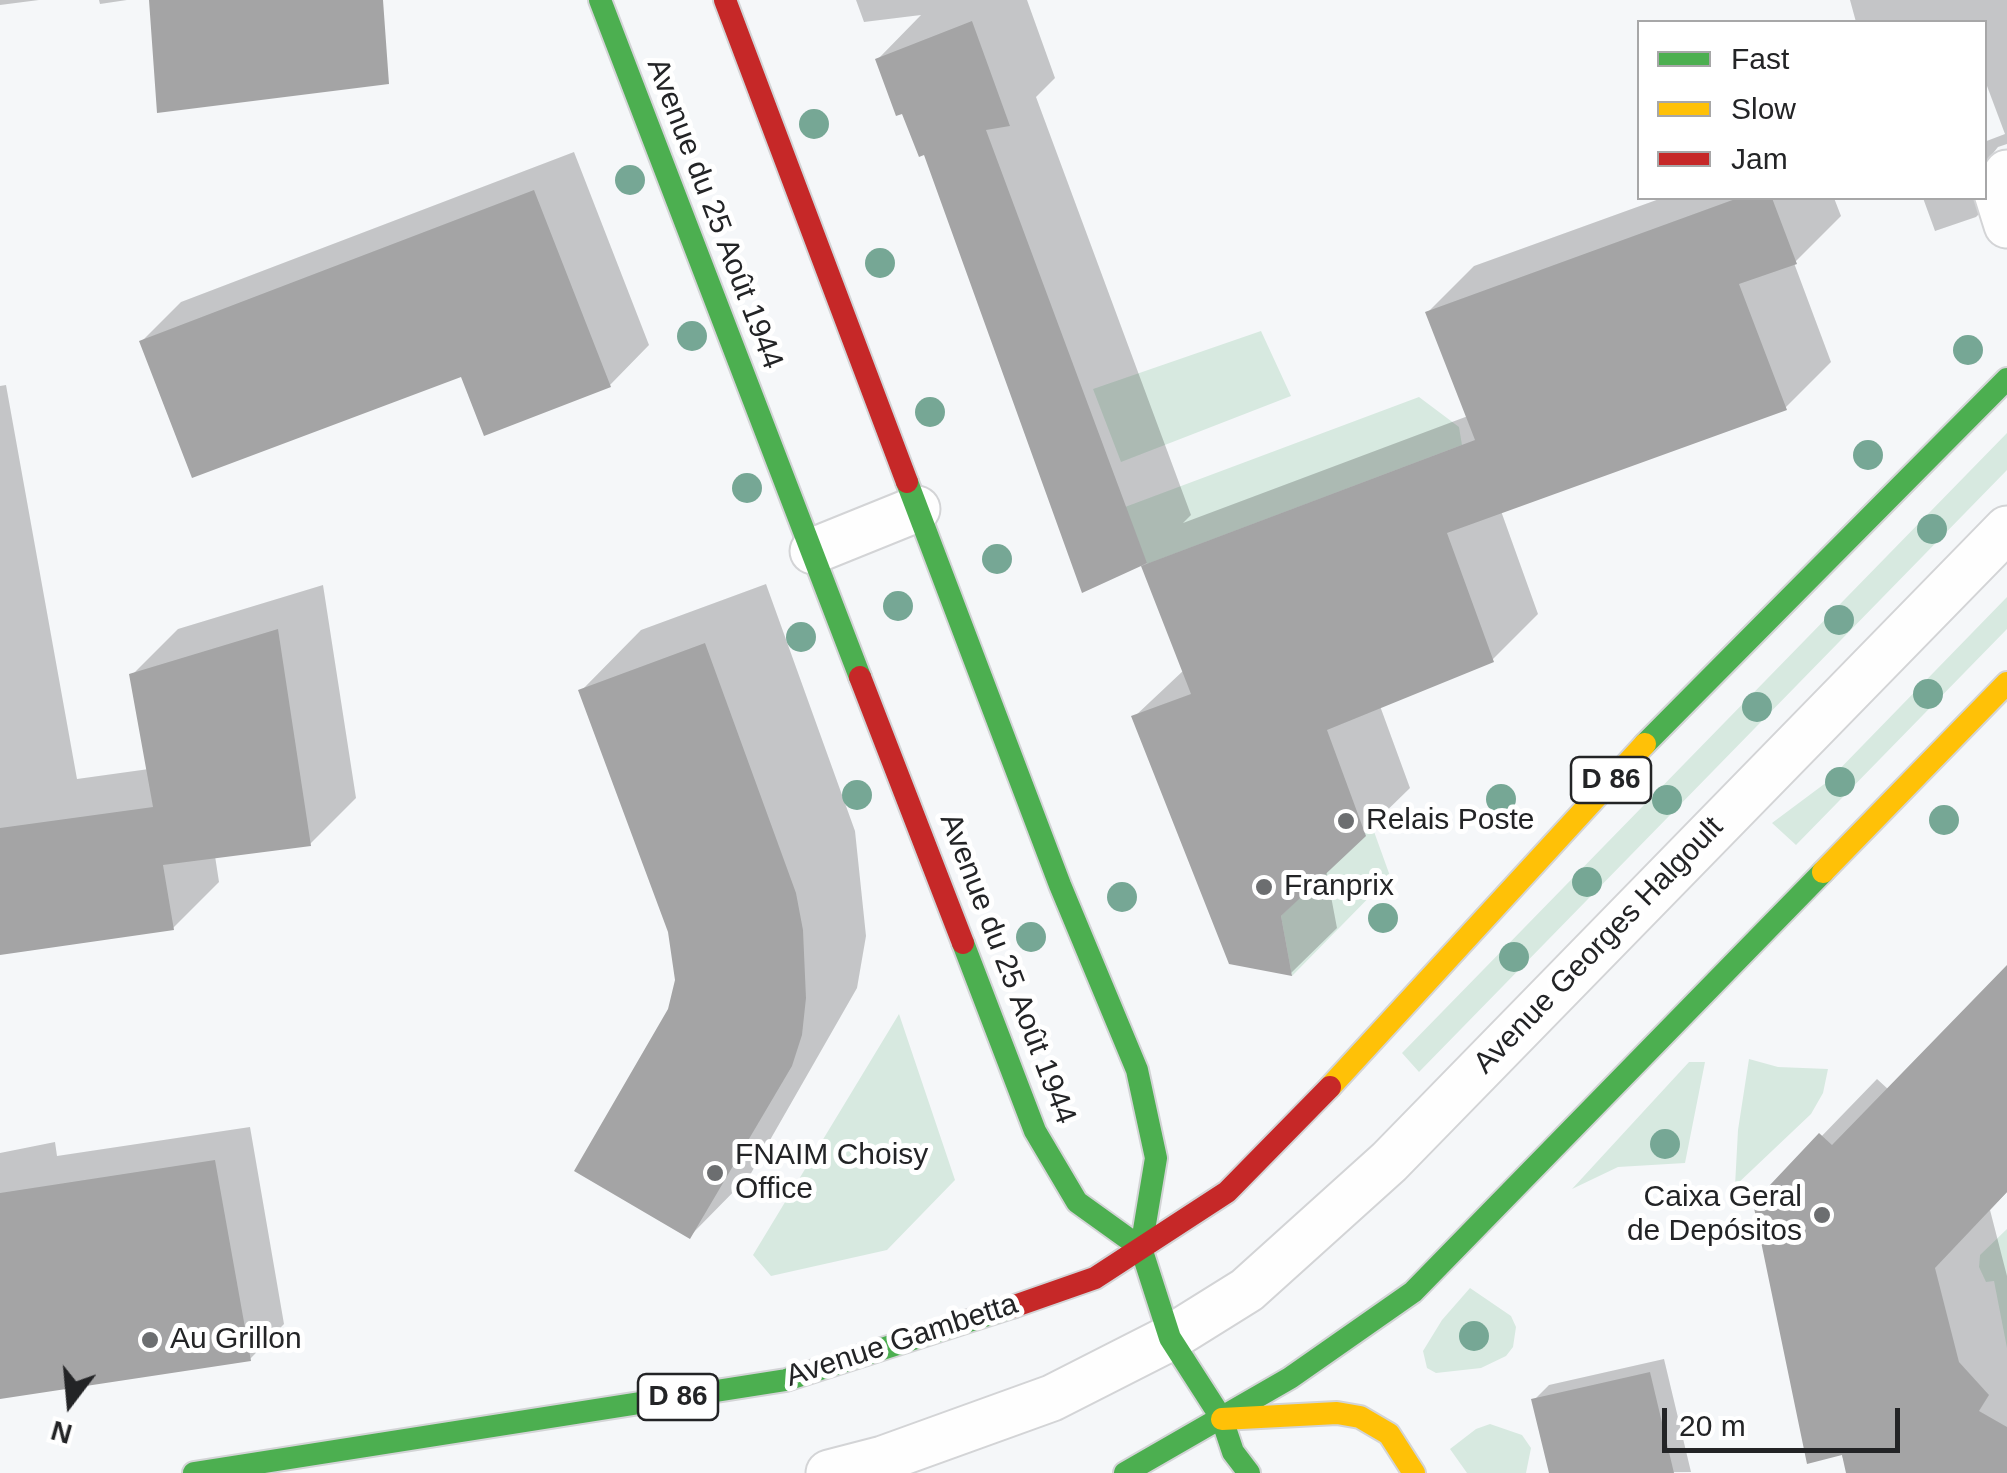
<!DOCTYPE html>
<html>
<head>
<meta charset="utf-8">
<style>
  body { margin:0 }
  #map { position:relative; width:2007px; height:1473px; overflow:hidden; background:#f5f7f9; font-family:Arial,sans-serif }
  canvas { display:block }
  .legend { position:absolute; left:1637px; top:20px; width:350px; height:180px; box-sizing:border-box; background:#fff; border:2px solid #a7a7a8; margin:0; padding:12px 18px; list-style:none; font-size:30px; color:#232426 }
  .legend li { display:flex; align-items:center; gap:20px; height:50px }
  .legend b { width:50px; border:2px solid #a7a7a8 }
  .north { position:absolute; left:20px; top:1353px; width:100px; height:100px; -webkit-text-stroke:8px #fff; paint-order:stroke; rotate:196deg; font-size:28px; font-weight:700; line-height:40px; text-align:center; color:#232426 }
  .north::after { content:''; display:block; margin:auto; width:35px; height:45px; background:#232426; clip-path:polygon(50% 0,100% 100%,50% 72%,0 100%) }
  .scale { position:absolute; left:1662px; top:1408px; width:238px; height:45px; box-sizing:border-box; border:5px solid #232426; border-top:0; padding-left:12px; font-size:30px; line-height:35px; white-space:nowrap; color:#232426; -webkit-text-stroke:8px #fff; paint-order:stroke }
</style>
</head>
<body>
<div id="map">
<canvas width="2007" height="1473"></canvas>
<ul class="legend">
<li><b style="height:12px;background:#4caf50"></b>Fast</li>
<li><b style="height:12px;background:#ffc107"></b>Slow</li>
<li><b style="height:12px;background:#c62828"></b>Jam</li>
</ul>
<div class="north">N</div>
<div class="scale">20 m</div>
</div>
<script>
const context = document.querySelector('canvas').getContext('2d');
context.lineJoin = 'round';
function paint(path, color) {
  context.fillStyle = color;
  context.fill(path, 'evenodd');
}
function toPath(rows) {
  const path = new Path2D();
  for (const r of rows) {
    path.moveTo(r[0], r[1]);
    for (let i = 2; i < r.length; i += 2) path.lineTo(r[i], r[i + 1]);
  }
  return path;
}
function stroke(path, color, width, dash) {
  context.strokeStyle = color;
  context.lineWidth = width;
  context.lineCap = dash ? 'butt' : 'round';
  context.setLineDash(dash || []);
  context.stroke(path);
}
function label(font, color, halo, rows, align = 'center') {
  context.font = font + ' Arial,sans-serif';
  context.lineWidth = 10;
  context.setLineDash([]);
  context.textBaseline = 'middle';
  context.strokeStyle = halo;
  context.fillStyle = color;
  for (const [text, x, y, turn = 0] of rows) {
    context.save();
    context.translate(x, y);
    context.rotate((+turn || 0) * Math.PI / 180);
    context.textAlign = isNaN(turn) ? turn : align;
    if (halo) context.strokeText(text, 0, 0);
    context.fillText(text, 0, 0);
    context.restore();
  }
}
const green = toPath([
  [1261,331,1291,396,1121,462,1093,389],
  [1419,397,1459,427,1462,445,1147,564,1125,507],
  [2007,433,2007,470,1419,1072,1402,1053],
  [2007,597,2007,629,1796,845,1772,823,1827,782],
  [1372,826,1390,876,1292,976,1281,916],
  [899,1014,955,1180,887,1250,771,1276,753,1255],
  [1749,1059,1778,1067,1828,1069,1823,1093,1811,1114,1735,1186,1738,1130],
  [1689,1062,1705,1062,1685,1163,1618,1167,1572,1189],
  [2007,1229,2007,1348,1994,1281,1986,1282,1979,1267,1980,1255],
  [1470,1288,1511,1316,1516,1327,1513,1347,1506,1356,1481,1368,1436,1373,1427,1368,1423,1351,1442,1320],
  [1490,1424,1522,1435,1531,1448,1526,1473,1467,1473,1450,1449,1476,1429]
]);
const shadow = toPath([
  [0,0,39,0,0,5],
  [99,0,127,0,100,4],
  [856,0,1027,0,1055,78,1036,97,1191,515,1183,523,1468,416,1428,312,1474,266,1662,198,1834,198,1841,216,1794,263,1831,362,1785,408,1501,511,1538,614,1492,660,1380,706,1410,788,1326,870,1337,928,1291,973,1134,717,1184,670,1142,563,878,59,921,15,864,22],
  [1850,0,2007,0,2007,144,1998,147,1990,157,1987,179,1993,200,1976,217,1935,231,1923,198,1984,198,1984,142,2005,134,1984,78,1984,22,1856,22],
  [574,152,649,345,610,385,141,342,181,302],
  [6,385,77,779,149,769,132,675,178,629,323,585,356,798,310,844,215,856,219,882,173,928,0,953,0,386],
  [766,584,855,831,866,936,857,988,750,1175,690,1236,671,1010,678,980,670,932,581,691,641,630],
  [2007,969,2007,1192,1990,1210,2007,1276,2007,1473,1848,1473,1756,1204,1877,1079,1889,1090],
  [250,1127,284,1324,250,1359,0,1397,0,1153,55,1142,57,1156],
  [1664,1359,1691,1472,1551,1473,1534,1400,1549,1385]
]);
const building = toPath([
  [149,0,383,0,389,84,157,113],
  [972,21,1010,126,986,130,1147,563,1141,566,1475,440,1425,312,1738,198,1772,198,1797,264,1739,284,1787,410,1447,533,1494,662,1327,730,1366,836,1281,916,1292,976,1229,964,1131,716,1191,694,1141,566,1082,593,924,155,919,157,902,114,896,116,875,59],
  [534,190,611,387,484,436,461,377,192,478,139,341],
  [278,629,311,846,163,865,174,930,0,955,0,828,153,807,129,674],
  [705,643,796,893,803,930,806,998,802,1035,792,1066,690,1239,574,1171,668,1009,675,980,668,932,578,690],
  [2007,965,2007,1192,1935,1268,1959,1362,1989,1395,1979,1411,2007,1427,2007,1473,1846,1473,1842,1455,1807,1464,1753,1203,1819,1133,1832,1145],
  [215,1160,251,1361,0,1399,0,1193],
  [1650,1372,1674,1473,1549,1473,1531,1399]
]);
const lane = toPath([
  [2007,173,1996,190,2007,225],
  [813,551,917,509],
  [829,1473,883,1459,1052,1398,1170,1338,1247,1290,1389,1162,2007,529]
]);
const fast = toPath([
  [600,0,860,677],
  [907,482,1060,885,1137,1070,1156,1158,1141,1248,1170,1338,1222,1419,1233,1452,1249,1473],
  [1645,744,2007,379],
  [963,943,1035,1131,1077,1202,1141,1248],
  [194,1473,786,1380,1012,1307],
  [1125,1473,1290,1378,1413,1292,1823,872]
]);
const slow = toPath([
  [1823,872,2007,683],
  [1330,1087,1645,744],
  [1222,1419,1337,1413,1360,1417,1389,1434,1414,1473]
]);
const jam = toPath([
  [725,0,907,482],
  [860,677,963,943],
  [1012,1307,1095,1278,1227,1192,1330,1087]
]);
const trees = [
  [814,124],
  [630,180],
  [880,263],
  [692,336],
  [1968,350],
  [930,412],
  [1868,455],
  [747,488],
  [1932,529],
  [997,559],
  [898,606],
  [1839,620],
  [801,637],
  [1928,694],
  [1757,707],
  [1840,782],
  [857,795],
  [1501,799],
  [1667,800],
  [1944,820],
  [1587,882],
  [1122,897],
  [1383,918],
  [1031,937],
  [1514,957],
  [1665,1144],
  [1474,1336]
];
const markers = [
  [1346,821,10,"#6c6e70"],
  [1264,887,10,"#6c6e70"],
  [715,1173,10,"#6c6e70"],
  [1822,1215,10,"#6c6e70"],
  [150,1340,10,"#6c6e70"]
];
const shields = [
  [1611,780,80],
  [678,1397,80]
];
const shieldNames = [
  ["D 86",1611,780],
  ["D 86",678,1397]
];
const streetNames = [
  ["Avenue du 25 Août 1944",714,214,69],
  ["Avenue Georges Halgoult",1599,946,-46],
  ["Avenue du 25 Août 1944",1007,969,69],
  ["Avenue Gambetta",902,1341,-18]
];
const poiNames = [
  ["Relais Poste",1366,821],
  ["Franprix",1284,887],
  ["FNAIM Choisy",735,1156],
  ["Office",735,1190],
  ["Caixa Geral",1802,1198,"right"],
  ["de Depósitos",1802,1232,"right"],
  ["Au Grillon",170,1340]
];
paint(green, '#d7e9e0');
paint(shadow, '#0003');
paint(building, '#a4a4a5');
stroke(lane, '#d3d4d6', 49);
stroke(fast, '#d3d4d6', 26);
stroke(slow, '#d3d4d6', 26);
stroke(jam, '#d3d4d6', 26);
stroke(lane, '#fefefe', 45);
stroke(fast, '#4caf50', 22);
stroke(slow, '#ffc107', 22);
stroke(jam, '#c62828', 22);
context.fillStyle = '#76a795';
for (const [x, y] of trees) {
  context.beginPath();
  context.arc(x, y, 15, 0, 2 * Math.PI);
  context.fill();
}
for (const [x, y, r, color] of markers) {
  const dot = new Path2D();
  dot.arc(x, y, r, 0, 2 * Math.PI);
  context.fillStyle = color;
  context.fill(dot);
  stroke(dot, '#fff', 4);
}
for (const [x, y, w] of shields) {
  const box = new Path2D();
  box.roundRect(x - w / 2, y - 23, w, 46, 8);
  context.fillStyle = '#fff';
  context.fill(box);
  stroke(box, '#232426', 2.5);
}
label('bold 28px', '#232426', null, shieldNames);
label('30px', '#232426', '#fff', streetNames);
label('30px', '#232426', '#fff', poiNames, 'left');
</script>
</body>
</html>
